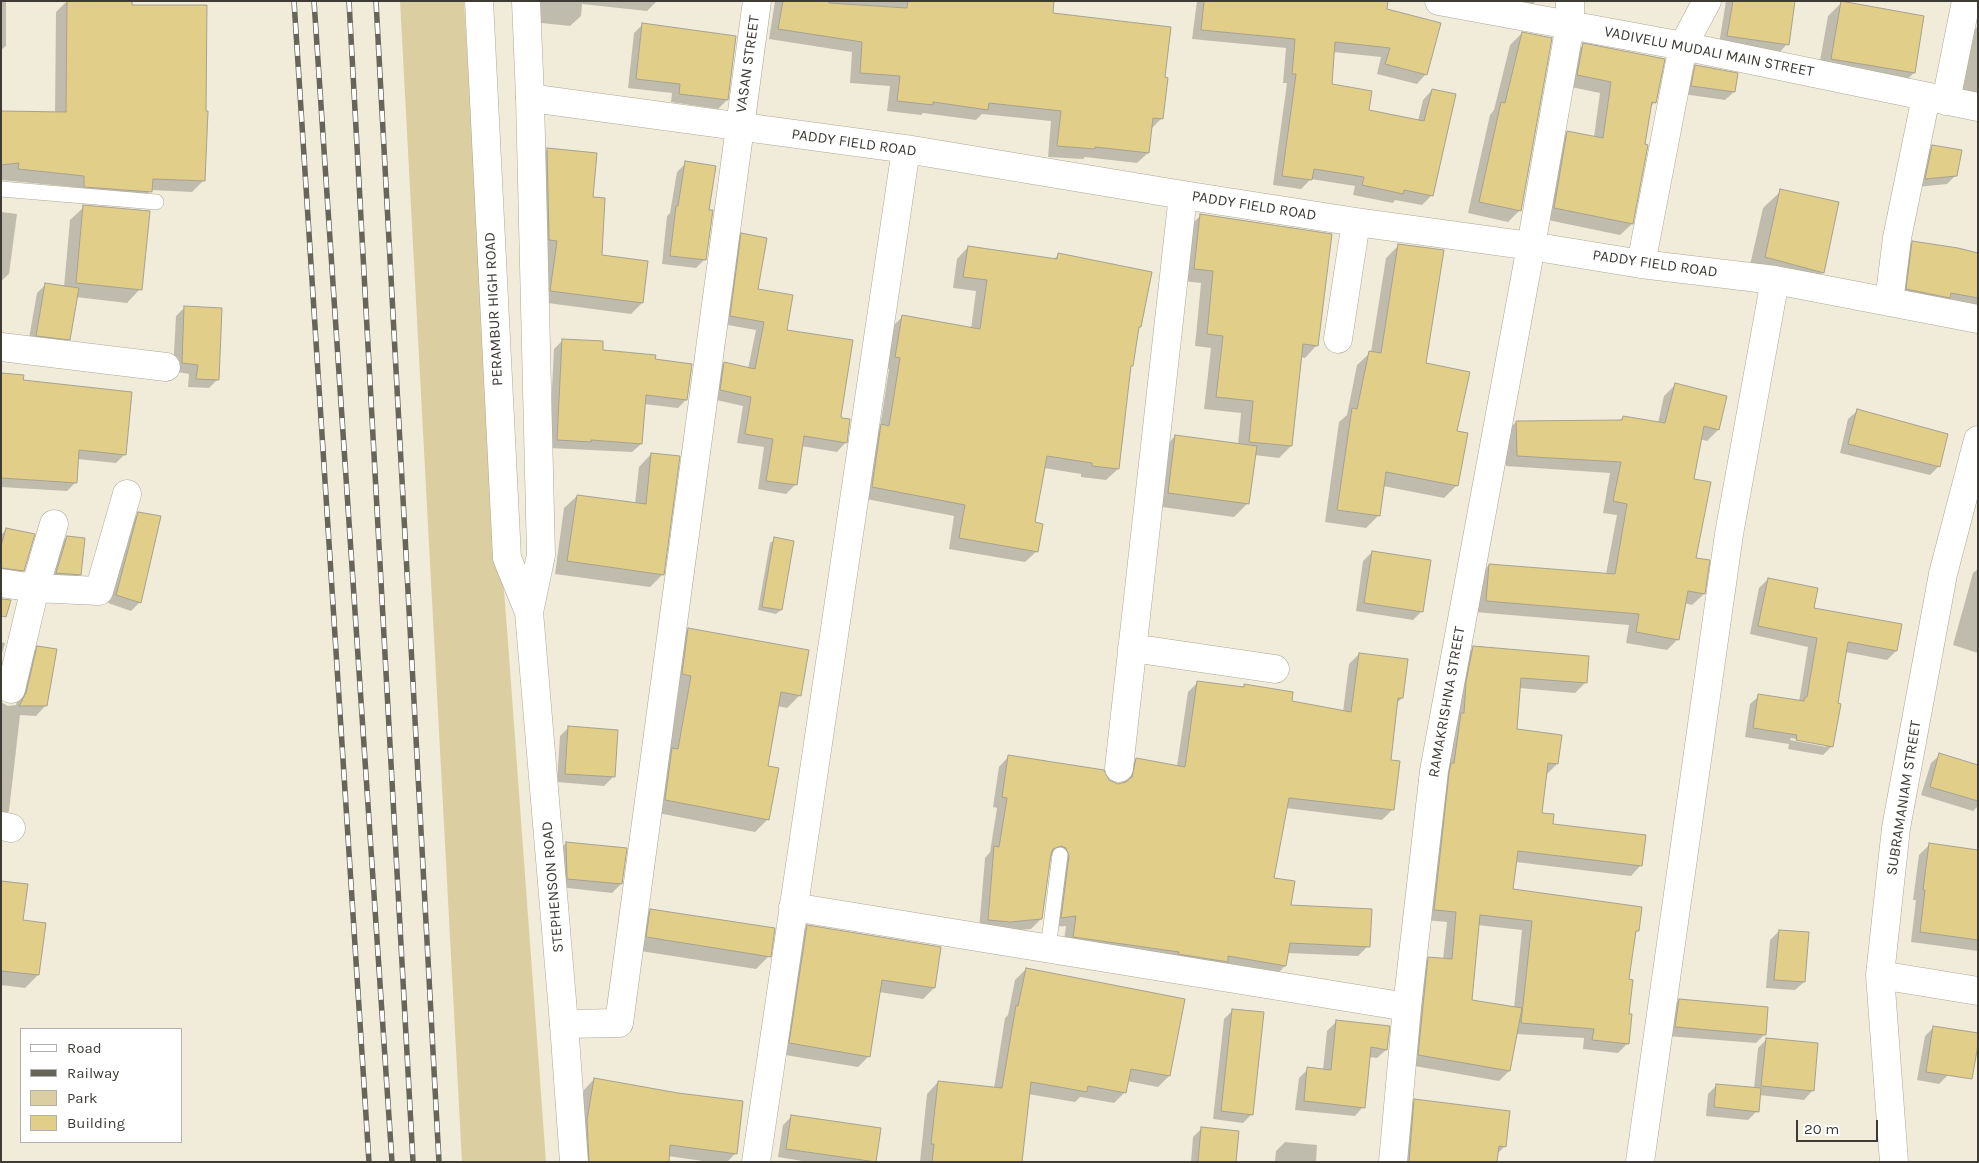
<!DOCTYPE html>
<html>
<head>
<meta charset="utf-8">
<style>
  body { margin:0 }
  #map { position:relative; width:1979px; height:1163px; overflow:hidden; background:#f1ecd9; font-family:Karla,sans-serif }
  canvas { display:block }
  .frame { position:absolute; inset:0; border:2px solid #3d3b34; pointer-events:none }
  .legend { position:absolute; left:20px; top:1028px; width:162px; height:115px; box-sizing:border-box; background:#fff; border:1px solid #b1b1ae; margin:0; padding:6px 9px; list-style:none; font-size:15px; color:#3d3b34 }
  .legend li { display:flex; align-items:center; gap:10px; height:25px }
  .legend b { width:25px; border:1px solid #b1b1ae }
  .scale { position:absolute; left:1796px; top:1120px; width:82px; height:22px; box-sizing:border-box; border:2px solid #3d3b34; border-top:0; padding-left:6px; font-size:15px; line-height:18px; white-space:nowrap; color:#3d3b34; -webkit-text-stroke:4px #fff; paint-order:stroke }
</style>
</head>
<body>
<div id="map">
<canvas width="1979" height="1163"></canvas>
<div class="frame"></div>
<ul class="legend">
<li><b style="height:6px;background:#fff"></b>Road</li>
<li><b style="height:6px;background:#67645a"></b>Railway</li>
<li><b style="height:14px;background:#dbcfa1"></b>Park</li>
<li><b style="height:14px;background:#e1ce88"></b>Building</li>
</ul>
<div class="scale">20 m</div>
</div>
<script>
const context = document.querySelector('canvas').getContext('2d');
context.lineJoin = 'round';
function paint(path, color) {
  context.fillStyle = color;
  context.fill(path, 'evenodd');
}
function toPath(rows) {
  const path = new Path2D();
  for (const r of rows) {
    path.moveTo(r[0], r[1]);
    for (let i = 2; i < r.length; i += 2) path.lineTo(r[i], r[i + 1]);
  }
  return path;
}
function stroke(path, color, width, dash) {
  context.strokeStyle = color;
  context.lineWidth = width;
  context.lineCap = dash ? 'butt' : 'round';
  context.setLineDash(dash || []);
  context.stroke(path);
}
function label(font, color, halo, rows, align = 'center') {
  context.font = font + ' Karla,sans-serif';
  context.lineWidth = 4;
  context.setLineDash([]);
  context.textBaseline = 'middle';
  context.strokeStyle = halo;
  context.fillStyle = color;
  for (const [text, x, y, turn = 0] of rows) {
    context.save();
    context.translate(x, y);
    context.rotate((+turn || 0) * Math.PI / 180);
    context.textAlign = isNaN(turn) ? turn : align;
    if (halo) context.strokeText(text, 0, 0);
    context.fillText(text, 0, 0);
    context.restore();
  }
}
const green = toPath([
  [400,1,464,1,487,373,508,642,546,1162,462,1162]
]);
const shadow = toPath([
  [1,1,6,1,6,46,1,50],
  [67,1,131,1,131,6,204,180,192,192,151,190,139,203,73,198,73,187,1,180,1,111,55,113,56,12],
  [527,1,657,1,647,11,582,4,581,16,570,26,532,22],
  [775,1,1053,1,1051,14,1163,78,1161,119,1151,129,1148,153,1137,163,1085,157,1083,159,1048,157,1051,121,982,114,976,120,923,113,921,115,887,111,890,86,850,83,852,52,769,39],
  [1197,1,1371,1,1386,10,1426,74,1417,84,1377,74,1381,57,1333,52,1331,85,1367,111,1418,121,1423,100,1432,90,1454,95,1431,196,1422,205,1395,200,1393,203,1353,195,1355,186,1311,179,1301,189,1273,185,1287,83,1283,83,1286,48,1192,39],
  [1466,1,1536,1,1525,13],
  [1726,1,1794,1,1787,44,1779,53,1719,44],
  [1841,3,1914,73,1900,86,1818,72,1828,16],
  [643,24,679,28,678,30,727,100,718,109,671,102,672,93,628,88,634,33],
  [1977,27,1978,27,1978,97,1955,93,1966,39],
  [1522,33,1520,210,1508,222,1468,213,1490,115,1494,110,1510,45],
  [1583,45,1655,102,1650,107,1632,224,1620,235,1543,219,1556,144,1568,132,1594,137,1600,93,1566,86,1572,56],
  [1696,66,1734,92,1725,100,1683,94,1687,75],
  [1932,147,1956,175,1947,184,1917,187,1924,156],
  [547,150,592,199,600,256,642,303,631,314,540,302,536,160],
  [686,163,707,211,705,259,696,268,662,264,667,216,670,213,677,172],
  [1781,191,1823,272,1805,290,1748,274,1763,208],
  [84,207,140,289,127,303,76,297,69,339,60,348,28,344,37,293,46,284,64,287,70,220],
  [1,212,17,214,9,274,1,281],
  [1200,216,1317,345,1305,358,1300,357,1291,446,1279,458,1254,455,1248,503,1234,517,1155,506,1162,450,1175,436,1238,445,1241,413,1204,409,1211,348,1195,346,1201,283,1183,281,1188,228],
  [742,234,756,290,786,331,840,416,845,443,837,452,801,446,795,485,786,494,758,489,764,447,737,443,743,406,712,399,716,372,724,363,748,369,756,330,722,324,733,243],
  [1913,242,1978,254,1978,309,1898,298,1904,251],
  [1399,245,1425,364,1455,432,1457,485,1444,498,1383,486,1379,515,1366,528,1325,522,1339,422,1347,415,1357,365,1371,352,1386,258],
  [968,247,1053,260,1058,255,1140,327,1138,329,1132,366,1129,368,1118,469,1106,480,1081,477,1081,474,1044,468,1034,523,1037,551,1025,562,949,549,954,516,861,498,870,437,880,427,889,369,884,368,891,328,902,317,971,329,976,291,953,288,957,259],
  [185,307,218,379,209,388,188,387,189,374,173,371,176,316],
  [563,340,602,351,654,360,686,400,678,408,644,404,641,444,632,452,549,448,554,349],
  [1,374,22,381,125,454,116,463,77,459,76,482,67,491,1,487],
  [1675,385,1718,430,1707,441,1700,439,1693,480,1695,559,1704,594,1692,605,1684,603,1678,639,1667,650,1626,643,1629,625,1475,612,1478,576,1489,565,1606,574,1617,515,1603,513,1610,473,1506,466,1505,433,1516,422,1619,421,1624,417,1658,423,1664,396],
  [1857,411,1939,466,1930,475,1840,453,1848,419],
  [651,454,663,574,650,587,555,574,564,508,577,496,635,504,639,467],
  [139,513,140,602,131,611,108,603,130,522],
  [7,529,23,570,14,579,1,577,1,535],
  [67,537,80,574,71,583,48,582,58,546],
  [775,539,781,610,776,614,758,610,770,543],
  [1372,552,1422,611,1413,620,1356,611,1363,561],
  [1978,569,1978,653,1953,645,1973,573],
  [1768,579,1812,609,1896,651,1887,660,1845,652,1832,746,1823,755,1788,749,1789,744,1745,737,1750,704,1759,696,1799,702,1808,647,1750,634,1759,588],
  [1791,738,1826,745,1826,747,1790,740],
  [688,630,800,695,787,708,777,706,766,767,768,819,755,832,653,812,667,755,679,688,670,687,676,642],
  [1,642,5,643,1,657],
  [38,647,46,705,36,716,20,715,9,811,1,819,1,702,8,706,16,705,28,657],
  [1473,648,1585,683,1575,693,1519,688,1516,730,1557,764,1547,774,1540,814,1552,825,1641,865,1631,876,1516,862,1512,890,1638,930,1634,934,1628,980,1628,1043,1618,1053,1583,1049,1584,1038,1516,1034,1509,1071,1499,1081,1409,1065,1419,968,1429,958,1443,960,1447,922,1424,920,1463,658],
  [1477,925,1522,930,1514,1008,1470,1001],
  [1359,654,1402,698,1396,704,1390,761,1393,809,1382,820,1286,808,1272,879,1290,906,1368,946,1358,956,1287,953,1285,966,1275,976,1063,947,1066,926,1052,927,1056,858,1049,855,1041,919,1031,929,999,932,979,930,985,858,990,852,997,808,993,807,999,767,1009,756,1118,785,1123,784,1126,770,1136,760,1177,766,1188,692,1198,682,1242,688,1245,686,1290,702,1343,712,1349,664],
  [569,727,617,731,613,777,604,786,557,782,560,736],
  [1940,755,1978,766,1978,806,1973,811,1921,795,1931,763],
  [566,843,621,884,612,893,559,887,557,852],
  [1929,845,1978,851,1978,951,1911,942,1916,900,1913,900,1919,855],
  [1,882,22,921,38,975,25,988,1,985],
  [651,910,769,956,756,969,634,950,637,923],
  [807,926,934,988,923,999,879,992,869,1056,858,1067,779,1054,797,937],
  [1779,931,1804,982,1795,990,1766,988,1770,940],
  [1026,969,1169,1076,1158,1087,1127,1081,1125,1092,1114,1103,1080,1097,1075,1102,1028,1094,1021,1162,920,1162,927,1094,938,1082,994,1088,1005,1018,1008,1015,1015,980],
  [1679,1000,1765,1034,1756,1043,1667,1036,1670,1009],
  [1233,1010,1252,1114,1243,1123,1213,1119,1224,1019],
  [1336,1022,1386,1050,1377,1058,1369,1057,1363,1107,1355,1116,1295,1110,1299,1078,1308,1069,1323,1070,1327,1031],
  [1934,1027,1948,1075,1939,1084,1917,1080,1925,1036],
  [1767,1039,1812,1091,1804,1100,1759,1095,1757,1111,1748,1120,1706,1116,1708,1094,1717,1085,1754,1089,1758,1048],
  [594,1079,736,1153,727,1162,710,1162,668,1156,667,1162,579,1162,577,1131,584,1090],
  [1415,1100,1505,1146,1496,1155,1495,1162,1398,1162,1402,1113],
  [792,1116,875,1162,808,1162,778,1157,783,1125],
  [1202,1128,1234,1162,1191,1162,1193,1137],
  [1285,1142,1317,1145,1316,1162,1275,1162,1276,1151]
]);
const building = toPath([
  [67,1,132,1,132,5,207,5,206,111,208,111,205,181,153,179,152,192,84,187,84,176,18,169,19,163,1,165,1,111,66,112,67,1],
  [783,1,829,1,829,3,907,8,908,1,1054,1,1053,13,1171,27,1165,77,1168,78,1163,119,1153,118,1149,153,1095,147,1095,149,1057,146,1061,111,989,103,988,110,933,102,933,105,897,101,900,76,860,73,862,42,778,29,783,1],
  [1204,1,1388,1,1387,9,1441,23,1427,75,1385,64,1390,48,1335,42,1332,84,1372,91,1369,110,1424,121,1432,89,1456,94,1433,196,1404,190,1403,194,1362,185,1364,177,1314,169,1312,180,1282,176,1296,74,1292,74,1295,39,1201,30,1204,1],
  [1733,1,1795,1,1789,45,1727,36,1733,1],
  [1841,1,1924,16,1915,73,1831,59,1841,1],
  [642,23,736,36,728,100,679,94,680,84,636,79,642,23],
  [1522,32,1552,38,1521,211,1479,202,1501,102,1505,103,1522,32],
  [1583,43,1665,59,1656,103,1652,102,1645,144,1648,145,1633,224,1554,208,1567,131,1603,138,1611,82,1577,75,1583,43],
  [1695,65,1738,73,1735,92,1691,86,1695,65],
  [1932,145,1962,150,1957,176,1925,179,1932,145],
  [547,148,597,153,593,197,605,198,602,255,648,261,643,303,550,291,557,241,549,240,547,148],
  [685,161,716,166,709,210,713,210,706,260,670,256,676,206,678,206,685,161],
  [1780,189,1839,202,1824,273,1765,257,1780,189],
  [83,205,150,211,142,290,76,283,83,205],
  [1200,214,1332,234,1318,346,1303,344,1292,446,1249,442,1253,401,1216,397,1223,336,1207,334,1213,271,1194,269,1200,214],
  [741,233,767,238,758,289,793,295,787,330,853,340,841,416,842,418,850,419,847,443,804,436,797,485,766,481,773,439,745,434,751,397,720,390,724,362,755,369,764,322,730,316,741,233],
  [1912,241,1958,248,1978,253,1978,298,1951,293,1950,298,1906,289,1912,241],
  [1398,244,1444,250,1426,363,1470,372,1457,431,1468,433,1458,486,1386,472,1380,516,1337,510,1352,408,1357,409,1369,351,1381,353,1398,244],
  [968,246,1057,259,1058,253,1152,272,1141,327,1139,327,1133,366,1131,366,1119,469,1092,466,1092,463,1047,456,1035,522,1043,524,1038,552,959,538,965,505,872,487,881,424,889,426,900,358,895,357,902,315,980,329,987,280,963,277,968,246],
  [45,283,79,288,70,340,36,336,45,283],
  [184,306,222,308,219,380,196,379,198,365,182,363,184,306],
  [562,339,603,341,603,350,656,355,655,359,692,364,687,400,646,395,642,444,591,440,591,442,557,440,562,339],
  [1,373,24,375,23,380,132,392,126,455,79,450,77,483,1,478,1,373],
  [1675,383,1727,396,1719,430,1704,426,1694,479,1711,482,1696,558,1710,560,1705,594,1688,591,1679,640,1636,632,1639,614,1486,601,1489,564,1615,574,1627,504,1613,501,1621,462,1517,456,1516,421,1622,420,1623,416,1665,423,1675,383],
  [1857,409,1948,434,1940,467,1848,444,1857,409],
  [1175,435,1257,446,1249,504,1168,493,1175,435],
  [651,453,680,456,664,575,567,561,577,495,646,504,651,453],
  [138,512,161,516,141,603,116,595,138,512],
  [6,528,35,534,24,571,1,568,1,546,6,528],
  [67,536,85,538,81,575,56,573,67,536],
  [774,537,794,541,782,610,762,607,774,537],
  [1372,551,1431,560,1423,612,1364,603,1372,551],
  [1768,578,1818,588,1814,608,1902,624,1897,651,1848,642,1838,703,1841,704,1833,747,1796,740,1797,735,1753,728,1758,694,1804,701,1805,697,1807,697,1817,638,1758,626,1768,578],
  [1,599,11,600,6,617,1,616,1,599],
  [688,628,809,650,801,696,781,692,768,766,779,768,769,820,665,800,672,748,678,749,691,676,682,674,688,628],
  [37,646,57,649,47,706,19,706,26,693,37,646],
  [1473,646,1589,656,1587,683,1521,678,1517,729,1562,735,1558,764,1548,763,1542,813,1554,814,1553,824,1646,835,1642,866,1518,851,1513,889,1642,907,1639,931,1636,931,1629,979,1633,980,1629,1014,1632,1014,1629,1044,1592,1040,1594,1029,1521,1023,1532,921,1480,915,1472,1000,1522,1008,1510,1071,1418,1055,1428,957,1452,959,1456,912,1434,910,1449,773,1451,763,1454,763,1461,713,1464,713,1466,682,1473,646],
  [1359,653,1408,659,1403,698,1398,698,1391,760,1400,761,1394,810,1289,798,1274,878,1295,881,1291,905,1372,909,1370,947,1290,943,1286,966,1228,956,1228,962,1178,954,1179,952,1073,937,1076,916,1061,918,1069,856,1066,848,1061,846,1053,849,1051,854,1042,919,1010,922,988,920,994,846,999,847,1007,798,1002,797,1008,755,1104,770,1109,780,1118,784,1126,782,1132,777,1136,758,1185,767,1197,681,1244,687,1244,684,1293,692,1292,701,1351,712,1359,653],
  [568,726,618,730,615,777,565,774,568,726],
  [1939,753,1978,765,1978,801,1930,787,1939,753],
  [566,842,627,848,622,884,567,879,566,842],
  [1929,843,1978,850,1978,940,1920,932,1925,890,1923,890,1929,843],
  [1,881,28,884,23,920,46,923,39,975,1,971,1,881],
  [650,909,775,928,771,957,646,937,650,909],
  [807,925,941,947,935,988,882,980,870,1057,789,1043,807,925],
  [1779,930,1809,932,1805,982,1774,980,1779,930],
  [1026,968,1185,999,1170,1076,1131,1069,1126,1093,1088,1086,1087,1092,1031,1082,1022,1162,932,1162,934,1144,931,1144,938,1081,1002,1088,1016,1005,1018,1006,1026,968],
  [1679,999,1768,1007,1766,1035,1675,1027,1679,999],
  [1232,1009,1264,1012,1253,1115,1221,1111,1232,1009],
  [1336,1020,1390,1026,1387,1050,1371,1047,1365,1108,1304,1101,1307,1067,1331,1070,1336,1020],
  [1933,1026,1978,1033,1978,1045,1972,1079,1926,1072,1933,1026],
  [1766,1038,1818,1043,1814,1091,1761,1086,1766,1038],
  [594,1078,678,1093,743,1101,737,1154,670,1145,669,1162,589,1162,587,1120,594,1078],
  [1716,1084,1761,1088,1759,1112,1714,1107,1716,1084],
  [1414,1099,1510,1111,1506,1147,1499,1146,1497,1162,1409,1162,1414,1099],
  [791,1115,881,1128,876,1162,786,1149,791,1115],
  [1201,1127,1239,1131,1236,1162,1198,1162,1201,1127]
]);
const service = toPath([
  [1,189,156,202],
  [1048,949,1060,855]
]);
const minor = toPath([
  [1439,1,1683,46,1978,107],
  [530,98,906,149,1183,195,1356,222,1531,246,1641,264,1775,280,1978,319],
  [1946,101,1966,1],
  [1641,264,1683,46,1707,1],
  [1889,302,1897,238,1926,97],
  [1338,339,1356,222],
  [1,347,166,367],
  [1,583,35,588,99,591,127,494],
  [1132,648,1275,669],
  [11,689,35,588,54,524],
  [1119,768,1183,195],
  [1,826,11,828],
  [793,907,1407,1007],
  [1880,975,1978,991],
  [564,1024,619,1023,757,1],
  [756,1162,906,149],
  [1393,1162,1407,1007,1434,771,1531,246,1570,25,1570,1],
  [1640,1162,1729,534,1775,280],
  [1894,1162,1880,975,1896,828,1943,574,1978,440]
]);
const secondary = toPath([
  [479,1,507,558,529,612],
  [526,1,530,98,541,555,529,612,564,1024,574,1162]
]);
const rail = toPath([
  [294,1,369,1162],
  [314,1,392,1162],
  [349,1,413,1162],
  [376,1,439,1162]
]);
const streetNames = [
  ["VADIVELU MUDALI MAIN STREET",1709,52,11],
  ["VASAN STREET",748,64,-82],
  ["PADDY FIELD ROAD",854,143,8],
  ["PADDY FIELD ROAD",1254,206,9],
  ["PADDY FIELD ROAD",1655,264,8],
  ["PERAMBUR HIGH ROAD",494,309,-93],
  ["RAMAKRISHNA STREET",1447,702,-80],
  ["SUBRAMANIAM STREET",1904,798,-81],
  ["STEPHENSON ROAD",553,887,-95]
];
paint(green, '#dbcfa1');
paint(shadow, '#0003');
paint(building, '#e1ce88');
stroke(building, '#a6a190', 1);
stroke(service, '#aca896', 16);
stroke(minor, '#aca896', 29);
stroke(secondary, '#aca896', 29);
stroke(service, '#fff', 15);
stroke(minor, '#fff', 28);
stroke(secondary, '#fff', 28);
stroke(rail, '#67645a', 5.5);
stroke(rail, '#fff', 4, [11]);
label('15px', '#3d3b34', '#fff', streetNames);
</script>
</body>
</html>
